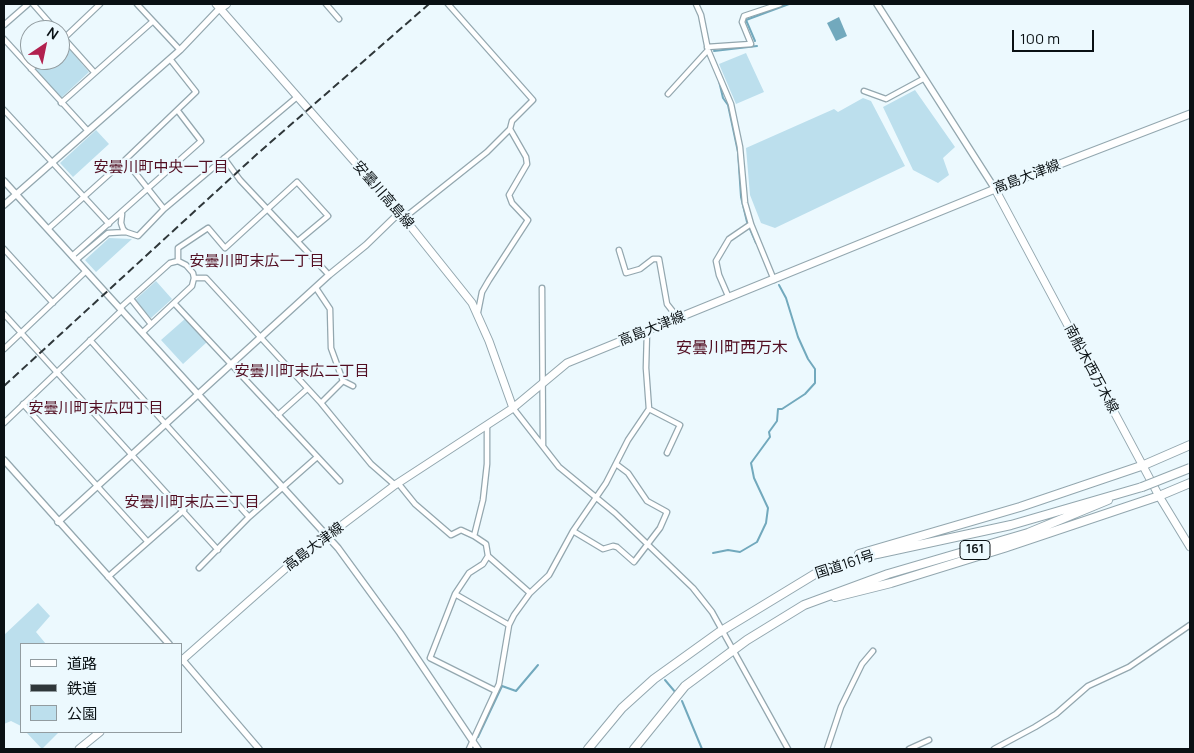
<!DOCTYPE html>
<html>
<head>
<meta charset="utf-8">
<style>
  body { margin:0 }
  #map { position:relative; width:1194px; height:753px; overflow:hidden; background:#ecf9fe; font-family:Manrope,"Noto Sans JP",sans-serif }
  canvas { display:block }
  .frame { position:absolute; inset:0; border:5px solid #0a1114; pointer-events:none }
  .legend { position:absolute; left:20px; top:643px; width:162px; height:90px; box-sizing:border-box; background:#ecf9fe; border:1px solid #929ca0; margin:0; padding:6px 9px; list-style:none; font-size:15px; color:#0a1114 }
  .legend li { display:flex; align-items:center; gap:10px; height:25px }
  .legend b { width:25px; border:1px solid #929ca0 }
  .north { position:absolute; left:20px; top:20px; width:50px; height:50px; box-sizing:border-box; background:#ecf9fe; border:1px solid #929ca0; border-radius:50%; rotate:34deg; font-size:14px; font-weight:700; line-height:20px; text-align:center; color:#0a1114 }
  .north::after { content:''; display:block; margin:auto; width:18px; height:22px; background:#b2214f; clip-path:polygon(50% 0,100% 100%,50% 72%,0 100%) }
  .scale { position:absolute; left:1012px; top:30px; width:82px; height:22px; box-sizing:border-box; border:2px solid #0a1114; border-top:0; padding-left:6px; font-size:15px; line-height:18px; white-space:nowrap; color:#0a1114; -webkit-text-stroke:4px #ecf9fe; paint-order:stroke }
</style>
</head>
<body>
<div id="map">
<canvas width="1194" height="753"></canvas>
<div class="frame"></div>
<ul class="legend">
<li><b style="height:6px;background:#fff"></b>道路</li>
<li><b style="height:6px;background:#2f373a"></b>鉄道</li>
<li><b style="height:14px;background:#bcdfed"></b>公園</li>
</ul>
<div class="north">N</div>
<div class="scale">100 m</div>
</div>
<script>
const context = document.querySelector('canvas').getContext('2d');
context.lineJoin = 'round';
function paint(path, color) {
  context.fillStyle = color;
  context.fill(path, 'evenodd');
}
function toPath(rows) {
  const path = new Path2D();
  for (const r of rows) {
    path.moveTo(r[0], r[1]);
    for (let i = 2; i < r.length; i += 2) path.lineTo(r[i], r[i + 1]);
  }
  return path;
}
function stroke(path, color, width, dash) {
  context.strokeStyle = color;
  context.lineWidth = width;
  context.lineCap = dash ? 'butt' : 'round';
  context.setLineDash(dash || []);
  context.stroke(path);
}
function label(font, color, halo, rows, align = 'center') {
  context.font = font + ' Manrope,"Noto Sans JP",sans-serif';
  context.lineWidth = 4.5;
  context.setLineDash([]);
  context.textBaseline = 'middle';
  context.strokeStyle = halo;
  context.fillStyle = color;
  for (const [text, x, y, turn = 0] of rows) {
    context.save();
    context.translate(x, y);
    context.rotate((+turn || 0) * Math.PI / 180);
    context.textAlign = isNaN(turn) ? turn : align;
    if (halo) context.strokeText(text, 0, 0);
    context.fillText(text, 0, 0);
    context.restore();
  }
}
const green = toPath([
  [64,43,89,72,61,98,35,69,45,60,60,60,60,46],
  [746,53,764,92,736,104,719,64],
  [915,90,955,147,943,158,949,175,938,183,913,170,883,107],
  [863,98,871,101,905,166,775,228,761,223,750,195,746,148,834,109,838,112],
  [96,130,109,144,73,177,60,163],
  [109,238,132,239,96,272,85,260],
  [156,281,172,299,151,318,135,300],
  [186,318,207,342,183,364,161,340],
  [38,603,50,616,36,632,46,644,21,644,21,726,11,721,4,724,4,635],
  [26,732,59,732,42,749]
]);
const water = toPath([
  [839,17,847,36,836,41,827,23]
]);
const stream = toPath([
  [755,41,746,20,789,4],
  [714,51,757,46],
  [719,81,723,98,728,105,738,152,741,197,747,222],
  [750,229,756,243],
  [713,553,728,550,740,552,757,542,766,523,768,508,754,478,751,463,770,437,769,432,777,421,778,409,782,409,805,394,815,383,815,369,808,359,798,337,786,298,779,285],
  [665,680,676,693],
  [682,701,702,749],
  [478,737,502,686,516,691,538,665]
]);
const minor = toPath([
  [33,4,56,30],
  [137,4,180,50],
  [326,4,339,19],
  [696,4,701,15,708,50,731,104,740,147,745,203,751,224,774,280],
  [4,25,28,4],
  [60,34,94,72],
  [4,39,88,131],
  [60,42,100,4],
  [707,47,751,44,742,22,744,16,780,4],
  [31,69,41,60],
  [864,91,886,99,923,79],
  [668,94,708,50],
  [61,103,152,22],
  [4,110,109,224],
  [224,158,240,180,329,275],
  [125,160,164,209],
  [122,214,121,223,123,229,126,232,138,236,164,209,297,97],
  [404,218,487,152,510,129,512,121,533,100,448,4],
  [48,229,125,160,196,92,170,59],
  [4,249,53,303],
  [619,250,626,273,640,269,653,259,659,259,667,304,678,318],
  [72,256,201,141,178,111],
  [76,260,108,233,126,232],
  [178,261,178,248,208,228,225,248,297,182,328,216,298,241],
  [194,278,206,278,321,403,371,464,395,485],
  [316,288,330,309,331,348,343,381,321,403],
  [542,288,543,446],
  [729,298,719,275,716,261,729,239,751,224],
  [131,299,151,324],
  [174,303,340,481],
  [120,308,170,263,178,261,186,265,193,273,194,278,192,286,143,332],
  [478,312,482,292,489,280,528,220,512,203,509,195,527,164,526,157,510,129],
  [4,314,218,550],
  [90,340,249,517],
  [4,349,86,271],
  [343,381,353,386],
  [23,404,147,541],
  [513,408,559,467,615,513,693,588,712,612,788,749],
  [649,409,680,425,667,453],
  [278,415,307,389],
  [4,423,122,310],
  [487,426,487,464,483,500,474,536,486,544,488,556,530,593],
  [398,483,415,504,451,535,461,530,474,536],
  [573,531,603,549,613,546,617,547,634,562,660,528,667,512,647,501,628,473,616,464],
  [199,568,249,517,316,458],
  [108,577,184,510],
  [455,594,469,573,483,564,488,556],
  [496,691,430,658,455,594,509,625],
  [469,749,499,684,509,625,514,615,530,593,549,575,573,531,606,483,628,440,649,409,646,368,647,331],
  [827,749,841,707,862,664,873,651],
  [909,749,929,740],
  [994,749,1035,727,1056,714,1088,686,1129,667,1190,625]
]);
const tertiary = toPath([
  [877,4,995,189],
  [4,181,338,548,400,633,478,749],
  [4,205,180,50,220,8],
  [4,460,169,644],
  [58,522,329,275,366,245,399,213],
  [181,658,259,749]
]);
const secondary = toPath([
  [216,4,404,218,472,303,489,341,513,408],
  [995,189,1159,496,1190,547],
  [181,661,293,562,395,485,513,408,567,363,995,189,1190,114],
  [79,749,100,732]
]);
const primary = toPath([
  [220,8,226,4]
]);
const trunk = toPath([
  [859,554,1020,507,1144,465,1190,445],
  [835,597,891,583,1004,548,1159,496,1190,483],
  [588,749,622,708,654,679,718,633,815,574,836,565,877,554,1011,525,1142,487],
  [634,749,685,686,747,640,804,605,888,574,1028,533,1108,500]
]);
const rail = toPath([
  [4,386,256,155,429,4]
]);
const trunkBridge = toPath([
  [1142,487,1190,468]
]);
const shields = [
  [975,550,30]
];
const shieldNames = [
  ["161",975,550]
];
const streetNames = [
  ["高島大津線",1027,177,-21],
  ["安曇川高島線",383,195,49],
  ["高島大津線",652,329,-22],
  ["南船木西万木線",1091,369,62],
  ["高島大津線",314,547,-37],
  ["国道161号",845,565,-18]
];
const neighbourhoodNames = [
  ["安曇川町中央一丁目",161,168],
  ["安曇川町末広一丁目",257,262],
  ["安曇川町末広二丁目",302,372],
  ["安曇川町末広四丁目",96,409],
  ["安曇川町末広三丁目",192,503]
];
const quarterNames = [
  ["安曇川町西万木",732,349]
];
paint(green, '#bcdfed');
paint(water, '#72a9bd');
stroke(stream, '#72a9bd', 2);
stroke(minor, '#93a7af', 7);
stroke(tertiary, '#93a7af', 8);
stroke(secondary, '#93a7af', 9);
stroke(primary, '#93a7af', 10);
stroke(trunk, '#93a7af', 10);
stroke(minor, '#fff', 4.5);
stroke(tertiary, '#fff', 5.5);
stroke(secondary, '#fff', 7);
stroke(primary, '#fff', 8);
stroke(trunk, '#fff', 8);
stroke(rail, '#2f373a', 2, [8, 4]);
stroke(trunkBridge, '#93a7af', 10, []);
stroke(trunkBridge, '#fff', 8);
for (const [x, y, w] of shields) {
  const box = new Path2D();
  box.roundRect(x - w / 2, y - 9.5, w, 19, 4);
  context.fillStyle = '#ecf9fe';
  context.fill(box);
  stroke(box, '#0a1114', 1);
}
label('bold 12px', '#0a1114', null, shieldNames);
label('14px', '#0a1114', '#ecf9fe', streetNames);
label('15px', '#520e22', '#ecf9fe', neighbourhoodNames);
label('16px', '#520e22', '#ecf9fe', quarterNames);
</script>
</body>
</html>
